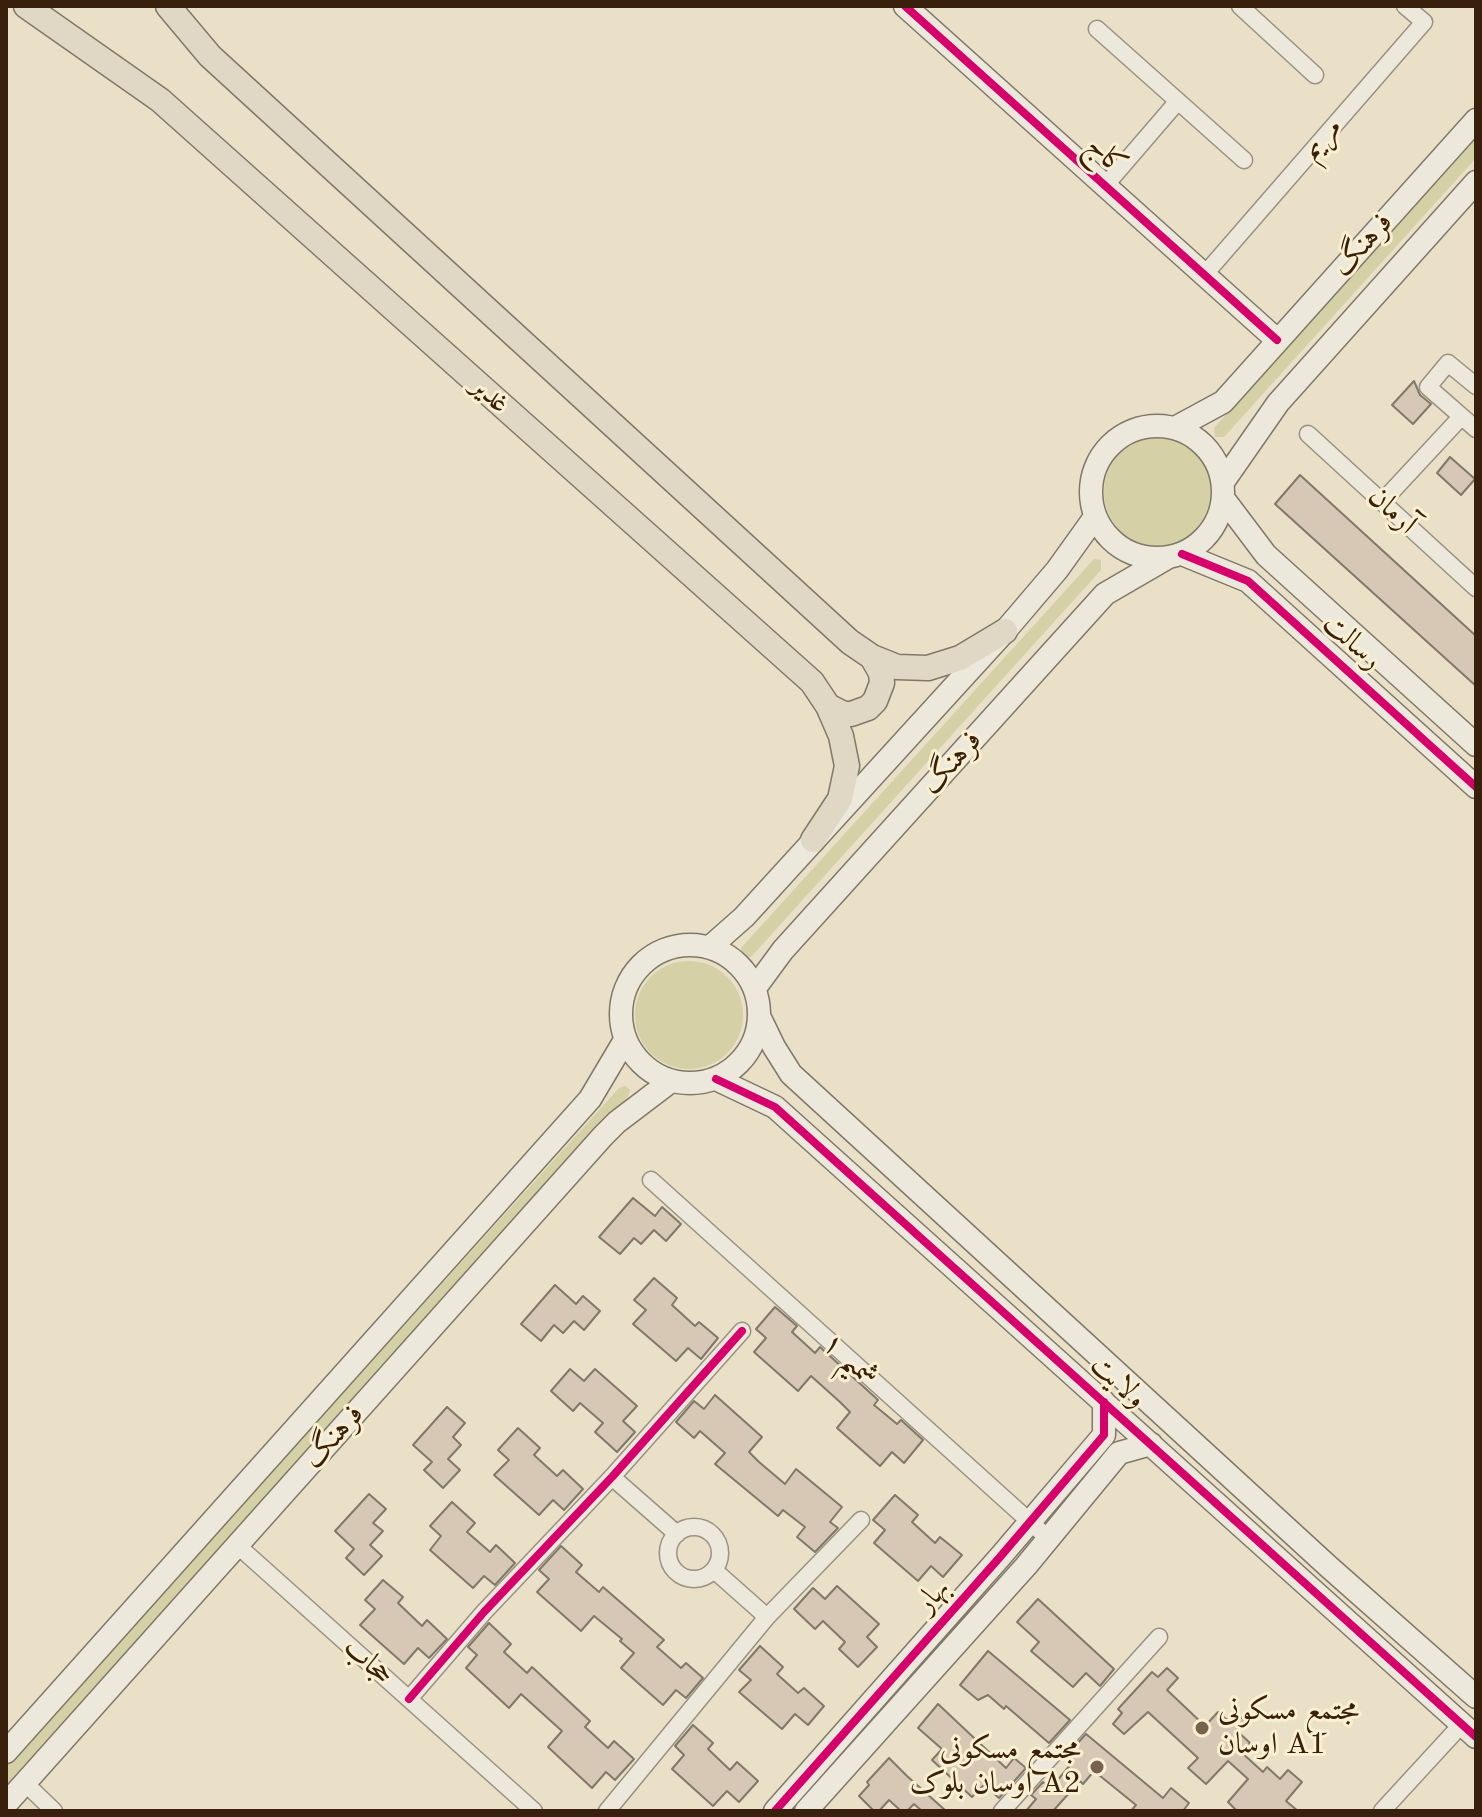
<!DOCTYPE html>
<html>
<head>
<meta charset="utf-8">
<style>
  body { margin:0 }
  #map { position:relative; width:1482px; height:1817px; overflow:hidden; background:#e9e0c7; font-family:"Old Standard TT",serif }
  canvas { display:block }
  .frame { position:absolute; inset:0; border:8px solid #39200c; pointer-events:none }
</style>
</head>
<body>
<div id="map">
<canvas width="1482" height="1817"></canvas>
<div class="frame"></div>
</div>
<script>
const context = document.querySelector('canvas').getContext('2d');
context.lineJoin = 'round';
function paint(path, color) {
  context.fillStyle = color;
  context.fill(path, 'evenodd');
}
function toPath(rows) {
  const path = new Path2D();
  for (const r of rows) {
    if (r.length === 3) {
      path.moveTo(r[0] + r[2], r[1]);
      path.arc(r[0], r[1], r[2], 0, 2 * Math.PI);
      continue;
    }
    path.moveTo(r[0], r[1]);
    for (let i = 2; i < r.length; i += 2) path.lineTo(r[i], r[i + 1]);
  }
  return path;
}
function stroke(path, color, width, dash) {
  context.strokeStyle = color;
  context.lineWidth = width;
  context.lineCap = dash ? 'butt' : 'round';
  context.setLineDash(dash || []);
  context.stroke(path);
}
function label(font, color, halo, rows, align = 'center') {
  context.font = font + ' "Old Standard TT",Amiri,serif';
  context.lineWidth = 6;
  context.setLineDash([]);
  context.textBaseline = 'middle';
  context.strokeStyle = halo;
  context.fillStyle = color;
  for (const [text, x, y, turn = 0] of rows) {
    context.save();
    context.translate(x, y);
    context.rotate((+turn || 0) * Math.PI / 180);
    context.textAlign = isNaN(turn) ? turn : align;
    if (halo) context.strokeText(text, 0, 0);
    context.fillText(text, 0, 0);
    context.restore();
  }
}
const green = toPath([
  [1476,139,1476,158,1224,437,1215,437,1214,428],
  [1158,492,54],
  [1094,559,1101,560,1101,570,751,957,742,957,741,948],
  [689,1015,54],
  [625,1086,630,1090,628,1097,6,1785,6,1766,619,1088]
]);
const building = toPath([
  [1414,381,1420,395,1431,404,1413,424,1392,405,1414,381],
  [1450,457,1475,479,1461,495,1437,473,1450,457],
  [1300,475,1476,636,1476,686,1275,504,1300,475],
  [633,1198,655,1216,662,1207,681,1224,666,1241,654,1230,641,1244,634,1238,620,1254,599,1237,633,1198],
  [654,1278,677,1298,672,1305,695,1326,699,1322,718,1338,701,1359,688,1348,676,1361,633,1324,646,1310,634,1300,654,1278],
  [555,1285,576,1304,583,1296,600,1311,584,1330,574,1321,563,1333,554,1325,541,1341,521,1324,555,1285],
  [775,1307,797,1326,792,1332,815,1353,820,1347,878,1400,874,1405,897,1424,901,1420,923,1440,904,1463,892,1452,880,1466,837,1428,850,1412,840,1402,811,1376,798,1391,754,1352,766,1338,756,1329,775,1307],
  [570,1369,584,1381,595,1369,637,1406,623,1421,635,1432,617,1452,595,1432,603,1423,580,1403,573,1411,551,1391,570,1369],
  [715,1395,762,1437,749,1452,759,1462,785,1484,796,1469,842,1507,830,1522,838,1528,815,1552,797,1537,805,1527,783,1510,778,1516,715,1464,725,1453,700,1431,694,1438,676,1422,694,1401,704,1409,715,1395],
  [447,1407,465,1423,453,1437,461,1445,448,1459,460,1470,443,1488,424,1470,432,1462,413,1445,447,1407],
  [518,1428,540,1448,534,1455,557,1476,563,1470,583,1489,564,1510,553,1500,539,1515,494,1475,509,1460,498,1450,518,1428],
  [369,1494,386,1509,373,1523,383,1531,370,1545,382,1556,364,1575,346,1558,354,1549,335,1531,369,1494],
  [895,1495,918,1515,912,1522,935,1543,940,1537,962,1555,943,1577,931,1566,918,1581,874,1543,885,1530,873,1520,895,1495],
  [452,1502,475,1523,467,1532,490,1552,496,1545,515,1563,495,1585,484,1576,473,1588,430,1550,441,1536,430,1526,452,1502],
  [561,1546,582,1565,576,1572,599,1592,603,1587,664,1640,657,1647,681,1668,686,1663,703,1678,686,1698,676,1690,663,1705,621,1668,634,1653,620,1641,622,1639,594,1616,581,1631,537,1592,549,1579,539,1570,561,1546],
  [383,1580,403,1597,398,1603,422,1626,427,1620,447,1639,429,1658,418,1648,404,1664,360,1625,375,1609,365,1600,383,1580],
  [837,1586,879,1624,867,1637,877,1647,858,1667,839,1649,845,1642,823,1621,815,1629,794,1609,813,1588,825,1599,837,1586],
  [1038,1599,1114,1669,1100,1686,1086,1673,1073,1687,1031,1651,1039,1642,1017,1622,1038,1599],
  [489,1623,511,1644,504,1652,527,1673,532,1667,590,1721,585,1727,608,1748,614,1741,634,1759,615,1780,606,1772,592,1788,548,1747,562,1731,552,1722,521,1694,509,1708,466,1668,477,1655,468,1647,489,1623],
  [760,1646,783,1667,777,1674,798,1693,804,1688,824,1706,808,1725,795,1714,782,1729,739,1692,751,1680,739,1670,760,1646],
  [988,1651,1070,1720,1049,1743,1006,1706,1004,1709,988,1695,978,1700,960,1685,988,1651],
  [1167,1668,1178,1678,1167,1690,1205,1726,1218,1712,1227,1720,1235,1712,1245,1721,1236,1730,1250,1743,1241,1752,1263,1772,1267,1767,1280,1779,1288,1770,1302,1782,1286,1801,1298,1811,1237,1811,1228,1802,1248,1779,1228,1761,1206,1784,1188,1768,1198,1758,1148,1712,1124,1734,1113,1724,1122,1713,1118,1709,1152,1672,1158,1677,1167,1668],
  [938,1704,1006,1768,1014,1758,1026,1768,999,1798,984,1785,972,1797,932,1760,942,1749,918,1728,938,1704],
  [693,1725,713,1743,708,1749,730,1770,737,1762,758,1781,739,1802,727,1791,713,1806,672,1769,684,1755,675,1746,693,1725],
  [1086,1734,1163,1798,1171,1788,1189,1803,1183,1811,1131,1811,1136,1805,1094,1771,1083,1784,1080,1781,1053,1811,1026,1811,1036,1799,1031,1795,1043,1782,1050,1789,1072,1763,1065,1757,1086,1734],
  [889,1758,907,1776,946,1811,922,1811,914,1804,907,1811,901,1811,889,1800,879,1811,874,1811,859,1796,869,1785,867,1782,889,1758]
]);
const street = toPath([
  [1240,6,1315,75],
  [1097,29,1244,160],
  [1104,187,1178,101],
  [1205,274,1424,22,1405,6],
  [1476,386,1448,363,1428,387,1476,429],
  [1308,434,1476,588],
  [1382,502,1461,417],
  [651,1180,1049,1539],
  [612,1477,677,1534],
  [694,1553,26],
  [237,1545,534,1811],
  [714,1570,767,1617],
  [409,1699,484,1612,612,1477,742,1331],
  [25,1783,54,1811],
  [607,1811,767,1617,861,1520],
  [1002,1811,1159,1637],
  [1382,1811,1462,1724]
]);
const secondary = toPath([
  [905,6,1277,340],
  [1157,492,66],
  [1175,428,1223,402,1476,120],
  [1223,482,1278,403,1476,182],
  [1223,498,1266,555,1476,745],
  [1182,554,1248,581,1476,787],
  [690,1014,69],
  [710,947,744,917,1005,631,1057,570,1095,517],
  [755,988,783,950,1105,594,1167,558],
  [760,1018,774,1047,791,1074,1329,1567,1476,1697],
  [716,1079,775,1107,1476,1737],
  [6,1752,590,1099,625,1040],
  [6,1804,603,1136,617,1122,671,1081],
  [775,1811,1000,1557,1104,1435,1104,1402],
  [806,1811,1026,1566,1119,1453,1151,1444]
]);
const primary = toPath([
  [26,6,160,100,812,682,828,706,841,736,847,766,840,799,813,840],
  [168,6,210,56,850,642,872,657,897,667,928,668,960,658,1005,631],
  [828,706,844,714,851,714,868,708,875,701,882,683,881,673,872,657]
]);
const cycleway = toPath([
  [905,6,1277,340],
  [1182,554,1248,581,1476,787],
  [716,1079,775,1107,1476,1737],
  [409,1699,484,1612,612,1477,742,1331],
  [775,1811,1000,1557,1104,1435,1104,1402]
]);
const markers = [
  [1202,1728,8,"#77634d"],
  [1097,1767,8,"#77634d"]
];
const streetNames = [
  ["مریم",1322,139,-49],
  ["کاج",1106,156,42],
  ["فرهنگ",1363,245,-48],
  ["غدیر",490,395,42],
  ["آرمان",1392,511,43],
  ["رسالت",1352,642,42],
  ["فرهنگ",952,763,-48],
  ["شمیم ۱",850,1360,42],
  ["ولایت",1118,1382,42],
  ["فرهنگ",334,1437,-48],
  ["بهار",933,1596,-48],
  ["حجاب",368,1662,42]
];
const poiNames = [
  ["مجتمع مسکونی",1218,1711],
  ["اوسان A1",1218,1745],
  ["مجتمع مسکونی",1081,1750,"right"],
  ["اوسان بلوک A2",1081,1784,"right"]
];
paint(green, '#d5d0a5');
paint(building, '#d7c8b6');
stroke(building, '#807868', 2);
stroke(street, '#9a9181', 19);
stroke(secondary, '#807868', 25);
stroke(primary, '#807868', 27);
stroke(street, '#ece8db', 16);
stroke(secondary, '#ece8db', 22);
stroke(primary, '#e0d8c5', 24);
stroke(cycleway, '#d6006c', 8);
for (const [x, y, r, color] of markers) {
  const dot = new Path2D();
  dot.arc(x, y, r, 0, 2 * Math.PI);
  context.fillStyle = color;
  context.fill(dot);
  stroke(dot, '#faefd1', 3);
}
label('30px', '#39200c', '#faefd1', streetNames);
label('30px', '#39200c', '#faefd1', poiNames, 'left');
</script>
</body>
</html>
